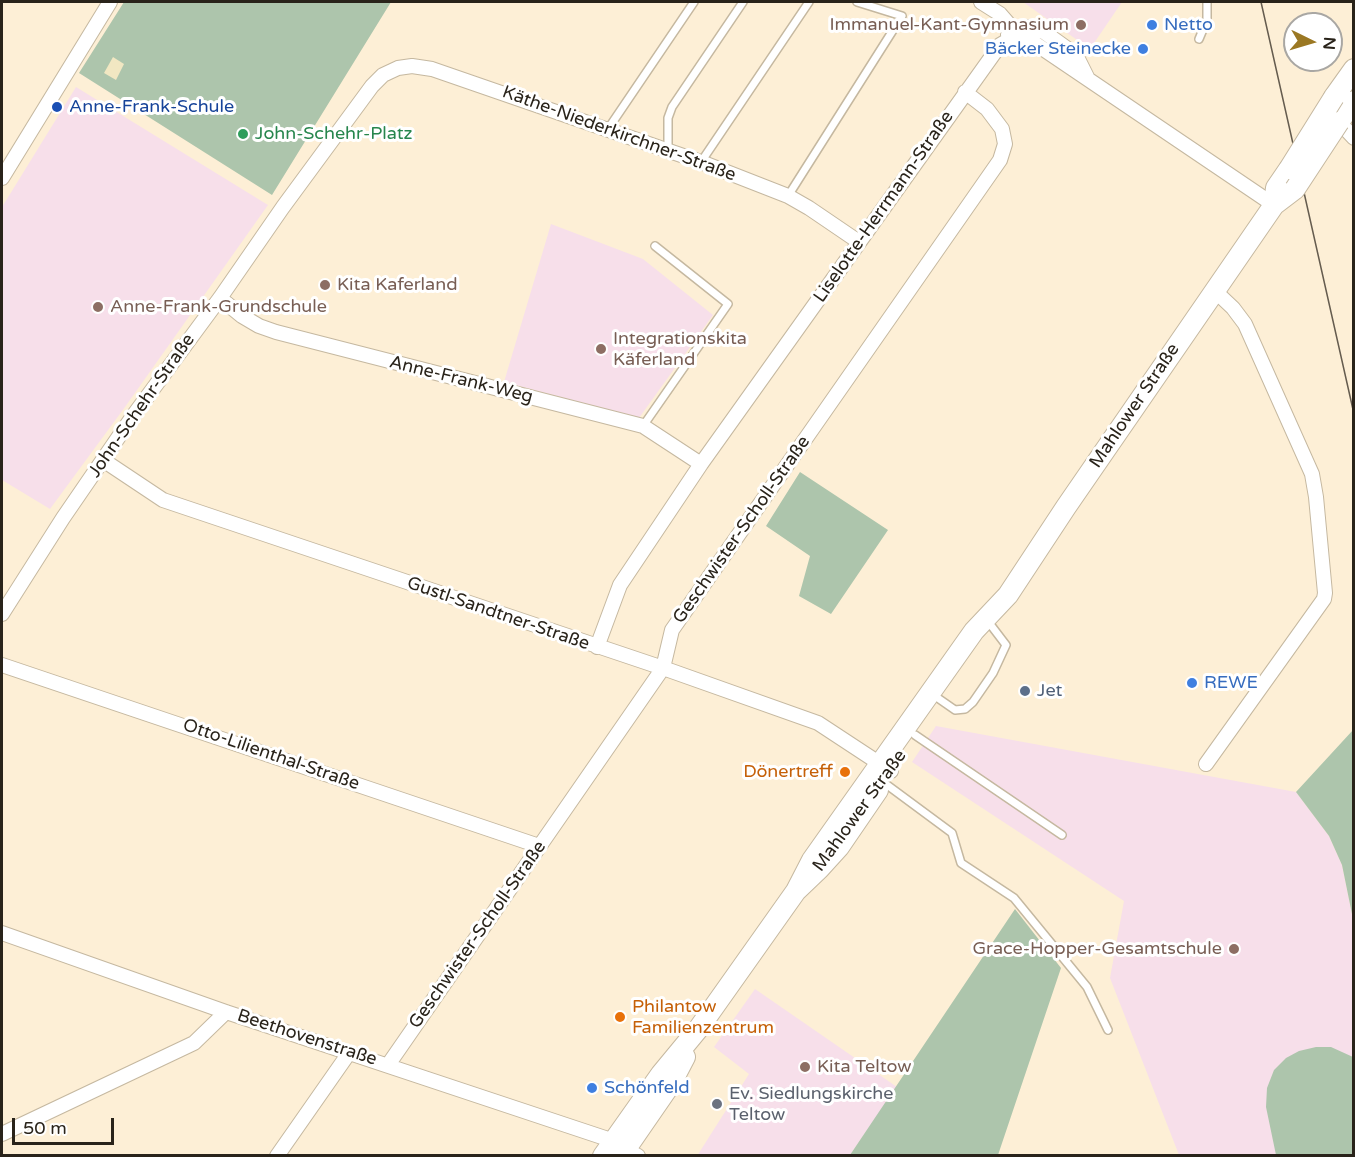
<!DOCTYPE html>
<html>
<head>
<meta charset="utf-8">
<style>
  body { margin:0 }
  #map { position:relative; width:1355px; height:1157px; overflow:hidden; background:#fdefd6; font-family:"Varela Round",sans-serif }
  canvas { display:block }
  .frame { position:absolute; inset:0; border:3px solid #29231a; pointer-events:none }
  .north { position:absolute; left:1283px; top:12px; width:60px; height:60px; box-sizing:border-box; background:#fff; border:2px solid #a9a7a3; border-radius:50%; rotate:95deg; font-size:16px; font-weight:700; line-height:24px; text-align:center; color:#29231a }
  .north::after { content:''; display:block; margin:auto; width:21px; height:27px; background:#9b7823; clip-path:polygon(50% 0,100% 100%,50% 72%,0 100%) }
  .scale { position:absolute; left:12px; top:1118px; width:102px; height:27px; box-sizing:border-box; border:3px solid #29231a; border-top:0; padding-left:8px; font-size:18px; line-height:21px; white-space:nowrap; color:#29231a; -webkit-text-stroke:4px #fff; paint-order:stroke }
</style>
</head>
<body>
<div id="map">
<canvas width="1355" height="1157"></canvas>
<div class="frame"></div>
<div class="north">N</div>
<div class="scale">50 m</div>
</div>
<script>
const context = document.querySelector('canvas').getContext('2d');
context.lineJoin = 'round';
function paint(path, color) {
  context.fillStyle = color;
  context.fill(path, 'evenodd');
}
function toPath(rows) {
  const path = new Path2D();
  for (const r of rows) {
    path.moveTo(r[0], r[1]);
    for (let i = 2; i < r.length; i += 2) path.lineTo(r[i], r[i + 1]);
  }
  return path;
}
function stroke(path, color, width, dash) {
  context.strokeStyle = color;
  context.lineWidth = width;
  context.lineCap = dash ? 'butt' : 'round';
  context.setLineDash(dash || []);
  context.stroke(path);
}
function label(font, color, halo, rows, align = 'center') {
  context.font = font + ' "Varela Round",sans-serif';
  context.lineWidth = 6;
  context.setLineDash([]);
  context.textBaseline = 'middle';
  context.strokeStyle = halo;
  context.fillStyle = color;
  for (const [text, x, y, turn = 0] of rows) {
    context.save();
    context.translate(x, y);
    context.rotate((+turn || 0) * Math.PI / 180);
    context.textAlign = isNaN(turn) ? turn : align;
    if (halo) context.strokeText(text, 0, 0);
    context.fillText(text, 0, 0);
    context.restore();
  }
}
const education = toPath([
  [1023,2,1122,2,1090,49],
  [76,87,268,205,125,407,50,509,2,480,2,207],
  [551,224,643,259,713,315,639,418,504,382],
  [936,726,1296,792,1329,836,1342,865,1353,919,1353,1155,1179,1155,1110,978,1124,901,912,762],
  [755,989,897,1087,850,1155,697,1156,749,1074,714,1047]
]);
const green = toPath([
  [124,2,391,2,272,195,79,73],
  [800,472,888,530,831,614,799,596,810,556,766,526],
  [1353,730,1353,919,1342,865,1329,836,1296,792],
  [1015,909,1061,968,998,1155,850,1155],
  [1316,1047,1331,1047,1353,1057,1353,1155,1276,1155,1266,1107,1267,1088,1274,1070,1286,1058,1299,1051]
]);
const sand = toPath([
  [113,57,124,64,116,80,104,73]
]);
const service = toPath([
  [1199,39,1207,20,1207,2],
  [608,129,694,2],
  [668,150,668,118,672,107,743,2],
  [701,162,809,2],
  [788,196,902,16,857,2],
  [643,426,728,304,655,246],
  [932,694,955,710,965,709,973,702,993,673,1006,645,990,624],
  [915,735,1062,835],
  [879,779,952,833,961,863,1014,898,1087,987,1108,1030]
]);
const minor = toPath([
  [981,2,1000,14,1014,30],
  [1008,35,1014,30,1027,27,1044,32,1076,55,1087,77],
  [1339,122,1354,138],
  [2,178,110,2],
  [220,298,242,316,259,326,276,332,643,426,701,464],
  [103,460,163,500,663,668,818,723,891,771],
  [2,614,63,518,133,416,220,298,283,207,372,86,383,75,398,68,412,66,432,69,701,162,788,196,809,208,859,242],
  [597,647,620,585,701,464,1000,45,1012,38,1021,37,1030,40,1274,205],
  [2,665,539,846],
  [1206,764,1324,599,1325,593,1316,497,1312,474,1245,324,1233,308,1215,291],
  [2,933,226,1012,605,1138,638,1156],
  [388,1065,663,668,672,630,1000,160,1005,144,1002,129,987,109,965,92],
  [2,1134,194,1043,226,1012],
  [277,1156,349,1053]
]);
const secondary = toPath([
  [1334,97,1354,69],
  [1339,122,1354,101],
  [1274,205,1276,188,1289,169],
  [796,891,812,860,974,631,1008,595,1066,507,1274,205,1295,189],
  [603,1156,661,1074,699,1028,796,891,819,869,839,847,878,790],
  [621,1156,672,1082,685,1057]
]);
const tram = toPath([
  [1261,2,1354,414]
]);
const secondaryBridge = toPath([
  [1289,169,1334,97],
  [1295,189,1339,122]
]);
const markers = [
  [1081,25,6,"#8d6e63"],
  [1152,25,6,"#3f7fe0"],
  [1143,49,6,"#3f7fe0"],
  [57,107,6,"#1a4fb4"],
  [243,134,6,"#2e9e5b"],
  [325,285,6,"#8d6e63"],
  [98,307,6,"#8d6e63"],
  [601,349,6,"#8d6e63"],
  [1192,683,6,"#3f7fe0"],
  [1025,691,6,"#5c6f8a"],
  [845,772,6,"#e8710a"],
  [1234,949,6,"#8d6e63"],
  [620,1017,6,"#e8710a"],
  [805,1067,6,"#8d6e63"],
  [592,1088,6,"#3f7fe0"],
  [717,1104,6,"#6b7280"]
];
const educationNames = [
  ["Immanuel-Kant-Gymnasium",1069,25,"right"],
  ["Kita Kaferland",337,285],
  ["Anne-Frank-Grundschule",110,307],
  ["Integrationskita",613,339],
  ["Käferland",613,360],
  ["Grace-Hopper-Gesamtschule",1222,949,"right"],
  ["Kita Teltow",817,1067]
];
const shopNames = [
  ["Netto",1164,25],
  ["Bäcker Steinecke",1131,49,"right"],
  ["REWE",1204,683],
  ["Schönfeld",604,1088]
];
const transitNames = [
  ["Anne-Frank-Schule",69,107]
];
const leisureNames = [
  ["John-Schehr-Platz",255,134]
];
const streetNames = [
  ["Käthe-Niederkirchner-Straße",619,134,20],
  ["Liselotte-Herrmann-Straße",884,207,-55],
  ["Anne-Frank-Weg",461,380,14],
  ["John-Schehr-Straße",142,406,-55],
  ["Mahlower Straße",1135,406,-56],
  ["Geschwister-Scholl-Straße",742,530,-55],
  ["Gustl-Sandtner-Straße",498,614,19],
  ["Otto-Lilienthal-Straße",271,755,19],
  ["Mahlower Straße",860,811,-54],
  ["Geschwister-Scholl-Straße",478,935,-55],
  ["Beethovenstraße",307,1038,18]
];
const serviceNames = [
  ["Jet",1037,691]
];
const foodNames = [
  ["Dönertreff",833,772],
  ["Philantow",632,1007,"left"],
  ["Familienzentrum",632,1028,"left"]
];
const worshipNames = [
  ["Ev. Siedlungskirche",729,1094],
  ["Teltow",729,1115]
];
paint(education, '#f7dfea');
paint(green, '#adc5ac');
paint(sand, '#f1e7c2');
stroke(service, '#c5b8a0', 10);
stroke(minor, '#c5b8a0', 16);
stroke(secondary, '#c5b8a0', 22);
stroke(service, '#fff', 7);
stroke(minor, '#fff', 14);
stroke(secondary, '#fff', 20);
stroke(tram, '#655c4f', 1.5);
stroke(secondaryBridge, '#c5b8a0', 22, []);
stroke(secondaryBridge, '#fff', 20);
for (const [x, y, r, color] of markers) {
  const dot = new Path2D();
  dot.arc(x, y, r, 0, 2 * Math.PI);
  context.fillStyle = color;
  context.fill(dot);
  stroke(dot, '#fff', 2);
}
label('18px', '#785e54', '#fff', educationNames, 'left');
label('18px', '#366cbe', '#fff', shopNames, 'left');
label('18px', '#164399', '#fff', transitNames, 'left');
label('18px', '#27864d', '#fff', leisureNames, 'left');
label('18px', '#29231a', '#fff', streetNames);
label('18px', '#4e5e75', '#fff', serviceNames, 'left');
label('18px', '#c56008', '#fff', foodNames, 'right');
label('18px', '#5b616d', '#fff', worshipNames, 'left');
</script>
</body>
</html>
